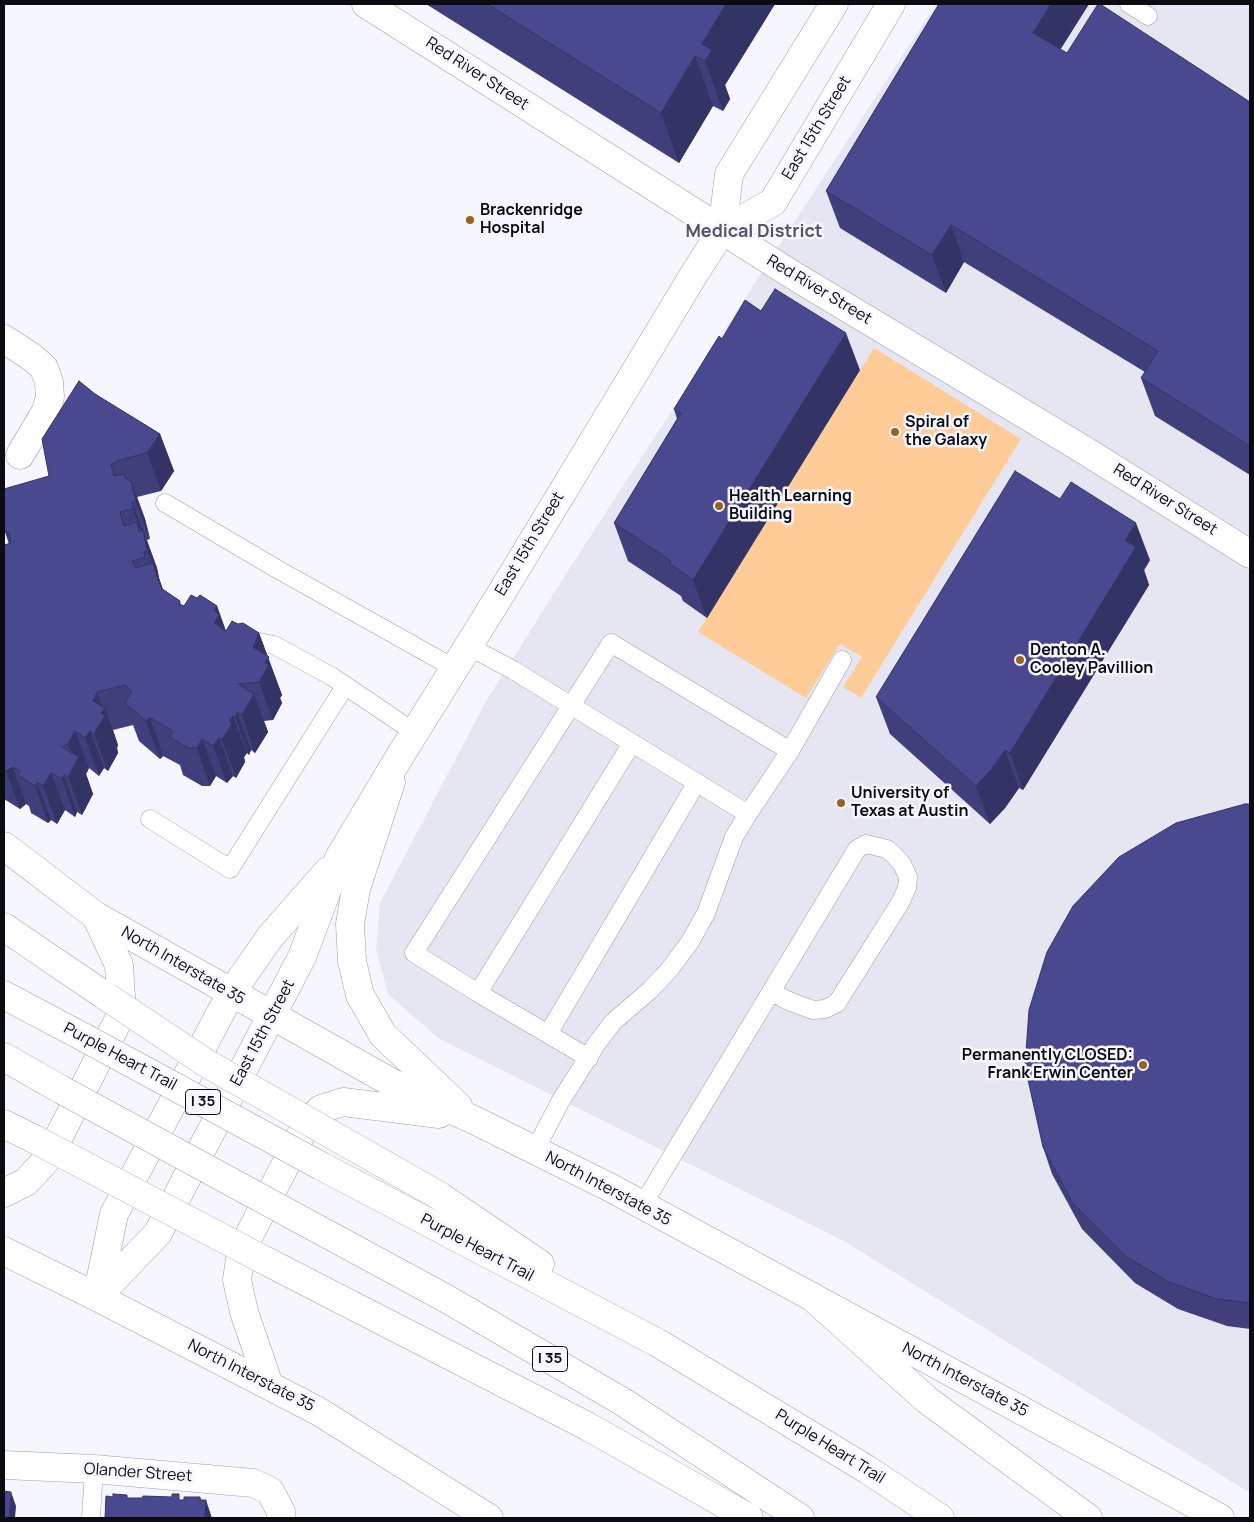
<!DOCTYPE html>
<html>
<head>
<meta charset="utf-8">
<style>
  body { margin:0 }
  #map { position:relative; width:1254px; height:1522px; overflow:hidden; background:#f5f6fe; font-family:Manrope,sans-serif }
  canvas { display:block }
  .frame { position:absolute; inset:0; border:5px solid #0b0b12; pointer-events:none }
</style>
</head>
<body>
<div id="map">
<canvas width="1254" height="1522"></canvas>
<div class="frame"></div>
</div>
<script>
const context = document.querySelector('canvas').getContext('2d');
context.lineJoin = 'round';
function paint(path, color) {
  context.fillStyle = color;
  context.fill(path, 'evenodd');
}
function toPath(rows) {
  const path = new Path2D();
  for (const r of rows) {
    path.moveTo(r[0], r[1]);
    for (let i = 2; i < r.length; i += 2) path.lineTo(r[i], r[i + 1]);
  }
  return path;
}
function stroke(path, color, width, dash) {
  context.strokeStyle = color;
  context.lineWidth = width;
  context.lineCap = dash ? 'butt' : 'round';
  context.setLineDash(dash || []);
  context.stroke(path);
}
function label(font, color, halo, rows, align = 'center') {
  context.font = font + ' Manrope,sans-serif';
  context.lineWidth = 5;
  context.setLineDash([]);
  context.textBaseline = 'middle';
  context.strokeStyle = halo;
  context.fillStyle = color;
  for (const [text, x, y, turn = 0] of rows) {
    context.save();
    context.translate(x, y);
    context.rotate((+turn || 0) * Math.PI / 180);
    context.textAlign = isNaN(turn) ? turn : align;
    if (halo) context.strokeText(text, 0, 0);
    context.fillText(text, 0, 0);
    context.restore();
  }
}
const built = toPath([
  [936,4,1250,4,1250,1493,849,1244,438,1038,388,994,376,949,380,903,485,703,573,563]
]);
const green = toPath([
  [874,348,1021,439,861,698,843,687,862,657,840,644,806,698,698,632]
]);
const service = toPath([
  [1129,4,1148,16],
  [165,503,277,569,454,668],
  [468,646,513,670,748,814,734,837,706,913,690,942,669,970,649,991,613,1022,597,1043,560,1102,535,1150],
  [249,653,259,642,274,645,331,676,414,732],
  [790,751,842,660],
  [150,819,230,869,345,686],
  [478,993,632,743],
  [548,1034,697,782],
  [589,1058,478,993,414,953,611,643,790,751,748,814],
  [642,1206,857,849,866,844,887,849,893,854,902,864,908,877,907,888,900,903,837,1003,825,1009,813,1010,791,1002,771,992],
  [91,1518,94,1469]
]);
const minor = toPath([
  [4,339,33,358,44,368,49,382,50,397,46,411,20,455],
  [4,1465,94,1469,253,1483,270,1491,281,1512,281,1518]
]);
const secondary = toPath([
  [366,4,796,277,1084,450,1250,554],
  [391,782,356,889,350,924,352,961,360,995,383,1035,458,1106],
  [4,846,96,916,401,1088,472,1119,611,1188,1220,1518],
  [4,1193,26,1182,48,1158,122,1013,119,965,96,916],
  [4,1251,97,1297,318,1411,489,1518],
  [269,1385,244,1312,237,1280,241,1251,306,1125,321,1109,343,1102,439,1114]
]);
const primary = toPath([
  [722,231,773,202,891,4],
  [97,1297,158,1233,302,957,339,858,400,756,502,592,696,271,722,231,729,174,834,4],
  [97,1297,114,1214,231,993,270,937,328,871]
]);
const motorway = toPath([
  [4,927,107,997],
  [4,995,85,1038],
  [4,1057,62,1090],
  [4,1124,36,1140],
  [321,1166,658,1343,868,1470,940,1518],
  [438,1195,540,1264],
  [292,1215,447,1299,623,1402,800,1518],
  [264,1260,587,1426,749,1518],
  [811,1296,927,1400,1088,1518]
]);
const motorwayBridge = toPath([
  [107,997,206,1063,438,1195],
  [85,1038,321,1166],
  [62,1090,292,1215],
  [36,1140,264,1260]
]);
const wall = toPath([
  [426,4,775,4,725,85,730,99,723,111,713,106,679,163],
  [939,4,1089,4,1060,49,1067,53,1250,102,1250,475,1155,416,1141,378,1145,372,964,262,946,293,840,228,826,191],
  [761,311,860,370,707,618,683,601,681,596,628,561,614,523,677,419,674,409,722,339],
  [95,394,160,434,174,471,161,491,137,497,145,519,150,539,147,540,157,568,159,578,163,590,180,601,181,605,184,606,197,598,217,606,226,631,259,633,282,695,280,698,282,703,273,720,264,721,268,732,255,753,251,750,249,755,247,753,244,757,245,762,236,778,233,776,227,783,216,776,210,786,202,786,183,775,180,765,163,756,160,759,139,741,133,725,113,730,118,745,117,748,118,753,108,771,104,768,99,776,89,768,86,774,93,794,82,815,77,812,75,817,65,810,57,824,51,820,48,823,31,813,29,806,26,804,20,809,4,799,4,545,9,544,5,532,49,476],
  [1150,560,1144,570,1149,585,1023,790,1019,788,1005,808,990,824,890,734,876,697],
  [1250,804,1250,1329,1227,1326,1178,1309,1135,1283,1082,1229,1052,1174,1043,1147]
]);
const shadedWall = toPath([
  [726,4,775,4,725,85,730,99,723,111,705,61,702,44],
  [1051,4,1089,4,1047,71,1033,33],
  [695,56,713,106,679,163,661,113],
  [951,225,964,262,946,293,932,255],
  [846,333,860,370,707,618,693,580],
  [160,434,174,471,161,491,147,453],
  [131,481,145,519,150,539,136,502],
  [132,502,157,568,159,578,167,601,161,588,133,509],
  [120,512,134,549,124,526],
  [1136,523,1150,560,1144,570,1149,585,1023,790,1010,753,1125,540],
  [217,606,230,643,214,623,214,610],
  [259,633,282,695,280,698,282,703,273,720,259,682,253,647],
  [97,692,103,709,105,708,118,745,117,748,118,753,108,771,94,734,93,701],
  [254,694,268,732,255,753,242,715],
  [237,712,251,750,249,755,235,717],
  [233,716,247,753,244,757,245,762,236,778,222,740,229,721],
  [150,718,163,756,160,759,146,721],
  [75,731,89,768,86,774,93,794,82,815,68,777,75,764,68,744],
  [90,731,104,768,99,776,85,738],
  [219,738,233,776,227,783,213,746],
  [202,739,216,776,210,786,197,748],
  [1005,750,1019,788,1005,808,990,824,976,786],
  [13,767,26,804,20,809,6,771],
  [51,773,65,810,57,824,43,786],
  [64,775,77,812,75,817,62,779],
  [37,782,51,820,48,823,35,786],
  [11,1492,16,1506,15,1518,9,1518],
  [200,1497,205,1511,206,1500,212,1518,205,1518,200,1500]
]);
const building = toPath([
  [487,4,726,4,702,44,712,50,705,61,695,56,661,113,487,4],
  [939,4,1051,4,1033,33,1067,53,1098,4,1100,4,1250,102,1250,446,1141,378,1158,351,951,225,932,255,826,191,939,4],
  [775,289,846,333,693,580,669,563,671,561,614,523,681,413,674,409,719,336,722,339,745,300,761,311,775,289],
  [79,381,95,394,160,434,147,453,119,460,111,465,114,476,124,474,126,479,131,481,136,502,132,502,133,509,120,512,124,526,137,522,139,532,143,530,147,550,144,552,145,557,132,561,135,568,153,563,161,588,180,601,179,604,184,606,191,595,197,598,200,595,217,606,214,610,219,615,214,623,226,631,232,621,238,624,243,623,259,633,253,647,269,657,265,663,269,665,259,682,238,684,254,694,242,715,237,712,235,717,233,716,229,721,232,724,222,740,219,738,213,746,202,739,197,748,188,748,170,737,173,731,150,718,146,721,125,703,132,691,125,685,97,692,93,701,105,708,101,713,105,715,94,734,90,731,85,738,75,731,68,744,62,747,79,757,68,777,64,775,62,779,51,773,43,786,37,782,35,786,18,775,20,771,13,767,6,771,4,769,4,545,11,543,9,532,5,532,4,527,4,489,49,476,42,439,79,381],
  [1015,471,1060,499,1071,482,1136,523,1125,540,1136,547,1010,753,1005,750,991,770,976,786,876,697,1015,471],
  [1245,804,1250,804,1250,1303,1217,1299,1169,1282,1125,1256,1072,1202,1043,1147,1025,1066,1029,1010,1047,952,1073,906,1119,857,1176,823,1245,804],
  [4,1491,11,1492,9,1518,4,1518,4,1491],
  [113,1494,127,1495,127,1498,142,1498,143,1496,172,1497,172,1494,179,1494,179,1500,184,1500,184,1497,200,1497,200,1500,206,1500,205,1518,105,1518,106,1496,113,1497,113,1494]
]);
const markers = [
  [470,220,5,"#9a621d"],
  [895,432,5,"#9a621d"],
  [719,506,5,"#9a621d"],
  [1020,660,5,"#9a621d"],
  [841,803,5,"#9a621d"],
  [1143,1065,5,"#9a621d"]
];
const shields = [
  [203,1102,35],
  [550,1359,35]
];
const shieldNames = [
  ["I 35",203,1102],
  ["I 35",550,1359]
];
const streetNames = [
  ["Red River Street",477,74,33],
  ["East 15th Street",817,128,-59],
  ["Red River Street",819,290,31],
  ["Red River Street",1165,500,32],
  ["East 15th Street",530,544,-59],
  ["North Interstate 35",183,966,30],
  ["East 15th Street",263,1033,-62],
  ["Purple Heart Trail",120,1057,28],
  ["North Interstate 35",608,1189,28],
  ["Purple Heart Trail",477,1248,28],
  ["North Interstate 35",251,1376,27],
  ["North Interstate 35",965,1380,28],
  ["Purple Heart Trail",830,1447,32],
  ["Olander Street",138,1473,4]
];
const poiNames = [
  ["Brackenridge",480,211],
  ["Hospital",480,229],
  ["Spiral of",905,423],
  ["the Galaxy",905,441],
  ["Health Learning",729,497],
  ["Building",729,515],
  ["Denton A.",1030,651],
  ["Cooley Pavillion",1030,669],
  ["University of",851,794],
  ["Texas at Austin",851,812],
  ["Permanently CLOSED:",1133,1056,"right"],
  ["Frank Erwin Center",1133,1074,"right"]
];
const neighbourhoodNames = [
  ["Medical District",754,232]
];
paint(built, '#e5e6f1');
paint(green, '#ffcc98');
stroke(service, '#9c9eb2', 19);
stroke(minor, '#9c9eb2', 29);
stroke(secondary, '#9c9eb2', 29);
stroke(primary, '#9c9eb2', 29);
stroke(motorway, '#9c9eb2', 29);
stroke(service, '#fff', 18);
stroke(minor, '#fff', 28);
stroke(secondary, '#fff', 28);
stroke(primary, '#fff', 28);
stroke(motorway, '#fff', 28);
stroke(motorwayBridge, '#9c9eb2', 29, []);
stroke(motorwayBridge, '#fff', 28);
paint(wall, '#403f7c');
paint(shadedWall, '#343365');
paint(building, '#4a4990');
stroke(building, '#343365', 1);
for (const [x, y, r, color] of markers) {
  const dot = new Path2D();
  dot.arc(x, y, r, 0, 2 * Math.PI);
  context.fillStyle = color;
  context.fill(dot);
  stroke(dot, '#f5f6fe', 2);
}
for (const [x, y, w] of shields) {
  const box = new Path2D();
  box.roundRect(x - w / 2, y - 12.5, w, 25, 4);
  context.fillStyle = '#f5f6fe';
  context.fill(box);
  stroke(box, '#0b0b12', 1);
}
label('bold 15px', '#0b0b12', null, shieldNames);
label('16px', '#0b0b12', '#f5f6fe', streetNames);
label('bold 16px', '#0b0b12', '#f5f6fe', poiNames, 'left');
label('bold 18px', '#535566', '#f5f6fe', neighbourhoodNames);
</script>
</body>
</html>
